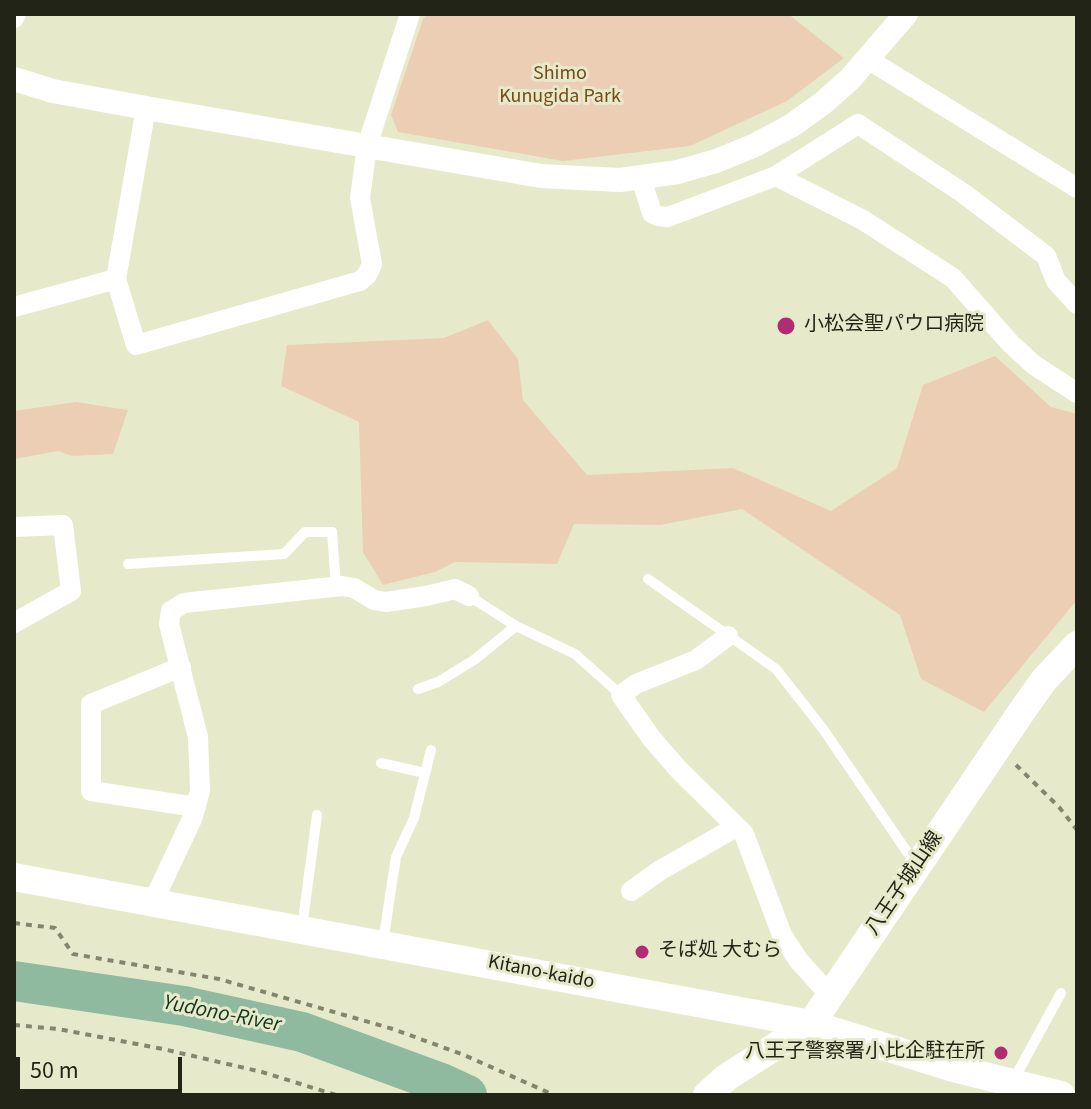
<!DOCTYPE html>
<html>
<head>
<meta charset="utf-8">
<style>
  body { margin:0 }
  #map { position:relative; width:1091px; height:1109px; overflow:hidden; background:#e7eaca; font-family:"Source Sans 3",sans-serif }
  canvas { display:block }
  .frame { position:absolute; inset:0; border:16px solid #232418; pointer-events:none }
  .scale { position:absolute; left:16px; top:1057px; width:166px; height:36px; box-sizing:border-box; border:4px solid #232418; border-top:0; padding-left:10px; font-size:24px; line-height:28px; white-space:nowrap; color:#232418; -webkit-text-stroke:6px #e7eaca; paint-order:stroke }
</style>
</head>
<body>
<div id="map">
<canvas width="1091" height="1109"></canvas>
<div class="frame"></div>
<div class="scale">50 m</div>
</div>
<script>
const context = document.querySelector('canvas').getContext('2d');
context.lineJoin = 'round';
function paint(path, color) {
  context.fillStyle = color;
  context.fill(path, 'evenodd');
}
function toPath(rows) {
  const path = new Path2D();
  for (const r of rows) {
    path.moveTo(r[0], r[1]);
    for (let i = 2; i < r.length; i += 2) path.lineTo(r[i], r[i + 1]);
  }
  return path;
}
function stroke(path, color, width, dash) {
  context.strokeStyle = color;
  context.lineWidth = width;
  context.lineCap = dash ? 'butt' : 'round';
  context.setLineDash(dash || []);
  context.stroke(path);
}
function label(font, color, halo, rows, align = 'center') {
  context.font = font + ' "Source Sans 3","Noto Sans JP",sans-serif';
  context.lineWidth = 6;
  context.setLineDash([]);
  context.textBaseline = 'middle';
  context.strokeStyle = halo;
  context.fillStyle = color;
  for (const [text, x, y, turn = 0] of rows) {
    context.save();
    context.translate(x, y);
    context.rotate((+turn || 0) * Math.PI / 180);
    context.textAlign = isNaN(turn) ? turn : align;
    if (halo) context.strokeText(text, 0, 0);
    context.fillText(text, 0, 0);
    context.restore();
  }
}
const green = toPath([
  [428,14,788,14,844,58,787,101,690,146,563,161,398,132,391,115,423,19],
  [488,320,518,359,523,400,587,475,733,468,831,511,897,468,923,385,995,356,1051,407,1077,414,1077,600,984,712,921,679,900,615,742,509,660,525,574,524,557,564,455,562,435,572,383,585,363,552,359,422,281,386,287,345,444,338],
  [76,402,128,410,113,454,72,456,58,451,14,459,14,411]
]);
const river = toPath([
  [14,981,184,1006,302,1032,441,1083,467,1095]
]);
const path = toPath([
  [1016,765,1059,807,1077,830],
  [14,923,55,928,73,954,219,979,393,1029,464,1055,554,1095],
  [14,1025,58,1029,163,1049,262,1072,336,1095]
]);
const service = toPath([
  [128,564,284,554,305,532,332,532,336,586],
  [648,579,776,669,823,729,916,865],
  [469,596,516,626,575,654,621,695],
  [418,689,438,682,474,660,516,626],
  [381,763,425,773],
  [302,928,317,815],
  [383,942,396,857,414,818,431,750],
  [1014,1079,1061,993]
]);
const minor = toPath([
  [14,18,16,14],
  [869,60,1077,188],
  [776,176,858,124,963,193,1046,256,1056,281,1077,304],
  [641,178,652,213,658,216,668,217,776,176,863,220,953,278,1010,343,1034,365,1077,393],
  [116,279,136,345,360,281,367,275,372,264,360,198,367,146,410,14],
  [14,307,116,279,146,108],
  [14,527,63,525,71,591,14,623],
  [728,636,696,660,636,684,621,695,652,739,679,770,744,834,782,935,799,961,830,995],
  [181,667,91,704,91,791,196,807],
  [631,891,659,871,736,827],
  [153,902,192,819,200,791,198,737,169,624,171,611,184,603,342,586,354,588,374,600,386,602,426,596,455,589,469,596]
]);
const tertiary = toPath([
  [14,79,53,91,146,108,541,176,620,180,678,172,716,161,753,146,791,126,823,103,850,79,906,14]
]);
const secondary = toPath([
  [14,877,811,1024,953,1068,1061,1095],
  [707,1095,727,1077,811,1024,1022,711,1044,680,1077,645]
]);
const markers = [
  [786,326,10,"#b02c74"],
  [642,952,8,"#b02c74"],
  [1001,1053,8,"#b02c74"]
];
const parkNames = [
  ["Shimo",560,75],
  ["Kunugida Park",560,98]
];
const poiNames = [
  ["小松会聖パウロ病院",804,326],
  ["そば処 大むら",658,952],
  ["八王子警察署小比企駐在所",985,1053,"right"]
];
const streetNames = [
  ["八王子城山線",905,884,-56],
  ["Kitano-kaido",541,973,11]
];
const waterNames = [
  ["Yudono-River",222,1015,11]
];
paint(green, '#ecceb5');
stroke(river, '#8fbaa0', 40);
stroke(path, '#83856f', 4, [6, 6]);
stroke(service, '#fff', 10);
stroke(minor, '#fff', 20);
stroke(tertiary, '#fff', 24);
stroke(secondary, '#fff', 28);
for (const [x, y, r, color] of markers) {
  const dot = new Path2D();
  dot.arc(x, y, r, 0, 2 * Math.PI);
  context.fillStyle = color;
  context.fill(dot);
  stroke(dot, '#e7eaca', 3);
}
label('20px', '#784a18', '#e7eaca', parkNames);
label('20px', '#232418', '#e7eaca', poiNames, 'left');
label('20px', '#232418', '#e7eaca', streetNames);
label('italic 22px', '#103421', '#e7eaca', waterNames);
</script>
</body>
</html>
